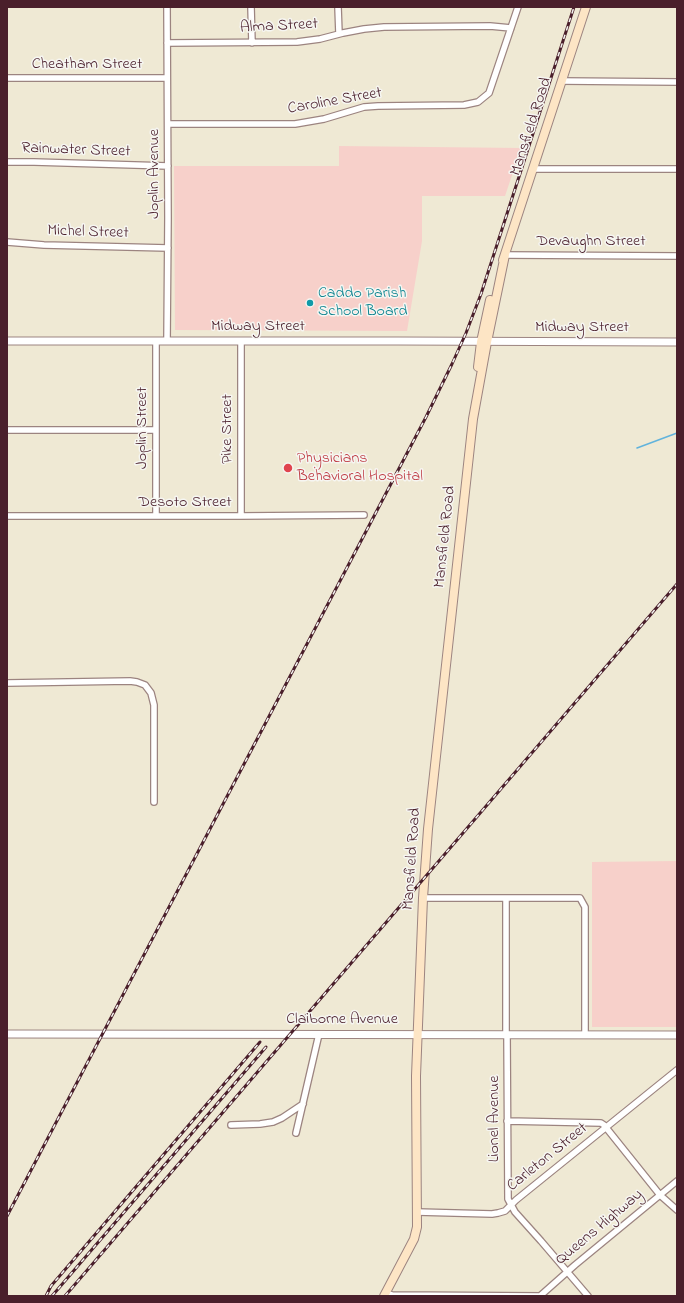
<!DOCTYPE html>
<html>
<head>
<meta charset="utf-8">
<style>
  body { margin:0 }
  #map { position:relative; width:684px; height:1303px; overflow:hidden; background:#efe9d4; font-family:"Indie Flower",sans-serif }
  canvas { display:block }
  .frame { position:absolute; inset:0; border:8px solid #4a1f2b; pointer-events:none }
</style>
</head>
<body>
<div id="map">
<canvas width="684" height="1303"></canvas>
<div class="frame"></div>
</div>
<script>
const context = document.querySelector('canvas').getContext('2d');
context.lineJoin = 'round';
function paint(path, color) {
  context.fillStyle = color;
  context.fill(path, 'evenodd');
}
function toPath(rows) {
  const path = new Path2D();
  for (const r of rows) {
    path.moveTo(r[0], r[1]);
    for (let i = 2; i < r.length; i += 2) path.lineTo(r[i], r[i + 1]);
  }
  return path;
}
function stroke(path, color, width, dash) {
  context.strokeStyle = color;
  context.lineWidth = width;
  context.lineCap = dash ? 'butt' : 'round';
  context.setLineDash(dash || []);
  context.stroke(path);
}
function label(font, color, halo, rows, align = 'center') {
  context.font = font + ' "Indie Flower",sans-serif';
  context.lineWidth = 3;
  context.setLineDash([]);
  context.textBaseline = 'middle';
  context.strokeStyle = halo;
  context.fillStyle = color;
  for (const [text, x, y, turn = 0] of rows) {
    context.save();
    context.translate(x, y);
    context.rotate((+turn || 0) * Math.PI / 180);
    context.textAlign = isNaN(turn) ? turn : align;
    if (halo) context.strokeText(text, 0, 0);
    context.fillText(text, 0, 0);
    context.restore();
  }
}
const built = toPath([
  [339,146,521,148,505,196,422,196,422,241,407,331,175,330,174,166,339,166],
  [677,861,677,1027,592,1027,592,862]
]);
const stream = toPath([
  [637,448,677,433]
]);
const minor = toPath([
  [167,7,168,218,167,341],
  [251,7,252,43],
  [338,7,339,34],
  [167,43,297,42,320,39,343,33,364,29,384,27,490,26,511,28],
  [7,78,167,78],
  [562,81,677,82],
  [168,124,295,124,324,119,364,107,378,106,464,105,478,102,489,93,518,7],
  [7,162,34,162,168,166],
  [533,169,677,169],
  [7,242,44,245,168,248],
  [505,255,677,256],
  [241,341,241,516],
  [7,430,156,430],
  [7,516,241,516,364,515],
  [156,516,156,341],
  [7,683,130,681,137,682,145,685,151,693,154,705,154,802],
  [423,898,580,898,585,907,585,1035],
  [506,1034,506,898],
  [507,1034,508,1199,515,1212,541,1241,588,1296],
  [507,1121,601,1123,604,1125,660,1195,677,1210],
  [231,1125,260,1124,273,1122,282,1118,303,1104],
  [296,1133,319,1034],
  [417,1212,492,1214,498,1213,505,1211,516,1200,677,1070],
  [385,1293,392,1295,541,1296],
  [540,1296,575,1265,677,1181]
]);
const tertiary = toPath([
  [7,341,398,341,677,342],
  [7,1034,677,1035]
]);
const secondary = toPath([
  [503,260,586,7],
  [478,367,481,342,490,300],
  [384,1296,414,1239,417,1227,416,1076,423,898,428,829,473,419,487,342,505,255]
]);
const rail = toPath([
  [7,1216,426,417,452,364,466,333,481,294,574,7],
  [46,1296,51,1286,260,1042],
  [52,1296,266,1047],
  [65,1296,677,584]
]);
const markers = [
  [310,303,4,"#0f9aa8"],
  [288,468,5,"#e0444e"]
];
const streetNames = [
  ["Alma Street",279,27,-3],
  ["Cheatham Street",87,65],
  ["Caroline Street",335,102,-10],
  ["Mansfield Road",532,127,-72],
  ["Rainwater Street",76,151,2],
  ["Joplin Avenue",155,174,-90],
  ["Michel Street",88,233,2],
  ["Devaughn Street",591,242],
  ["Midway Street",258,327],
  ["Midway Street",582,328],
  ["Joplin Street",143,428,-90],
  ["Pike Street",228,429,-90],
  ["Desoto Street",185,503],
  ["Mansfield Road",446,537,-84],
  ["Mansfield Road",413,859,-86],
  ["Claiborne Avenue",342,1020],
  ["Lionel Avenue",495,1119,-90],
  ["Carleton Street",548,1158,-39],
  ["Queens Highway",600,1228,-40]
];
const cultureNames = [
  ["Caddo Parish",318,294],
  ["School Board",318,312]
];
const healthNames = [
  ["Physicians",297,459],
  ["Behavioral Hospital",297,477]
];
paint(built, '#f7d0ca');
stroke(stream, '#61b3dc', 1.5);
stroke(minor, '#9c8480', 8);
stroke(tertiary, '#9c8480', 9);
stroke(secondary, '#9c8480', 10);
stroke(minor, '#fff', 5.5);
stroke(tertiary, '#fff', 7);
stroke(secondary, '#fde5c5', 8);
stroke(rail, '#4a1f2b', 3);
stroke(rail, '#f6f6f2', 1.5, [4.5]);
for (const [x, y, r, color] of markers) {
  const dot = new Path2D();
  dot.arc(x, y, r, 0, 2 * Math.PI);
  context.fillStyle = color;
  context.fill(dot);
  stroke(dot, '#f6f6f2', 1.5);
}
label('16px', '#4a1f2b', '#f6f6f2', streetNames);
label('16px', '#0d838f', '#f6f6f2', cultureNames, 'left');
label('16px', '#be3a42', '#f6f6f2', healthNames, 'left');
</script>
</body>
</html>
